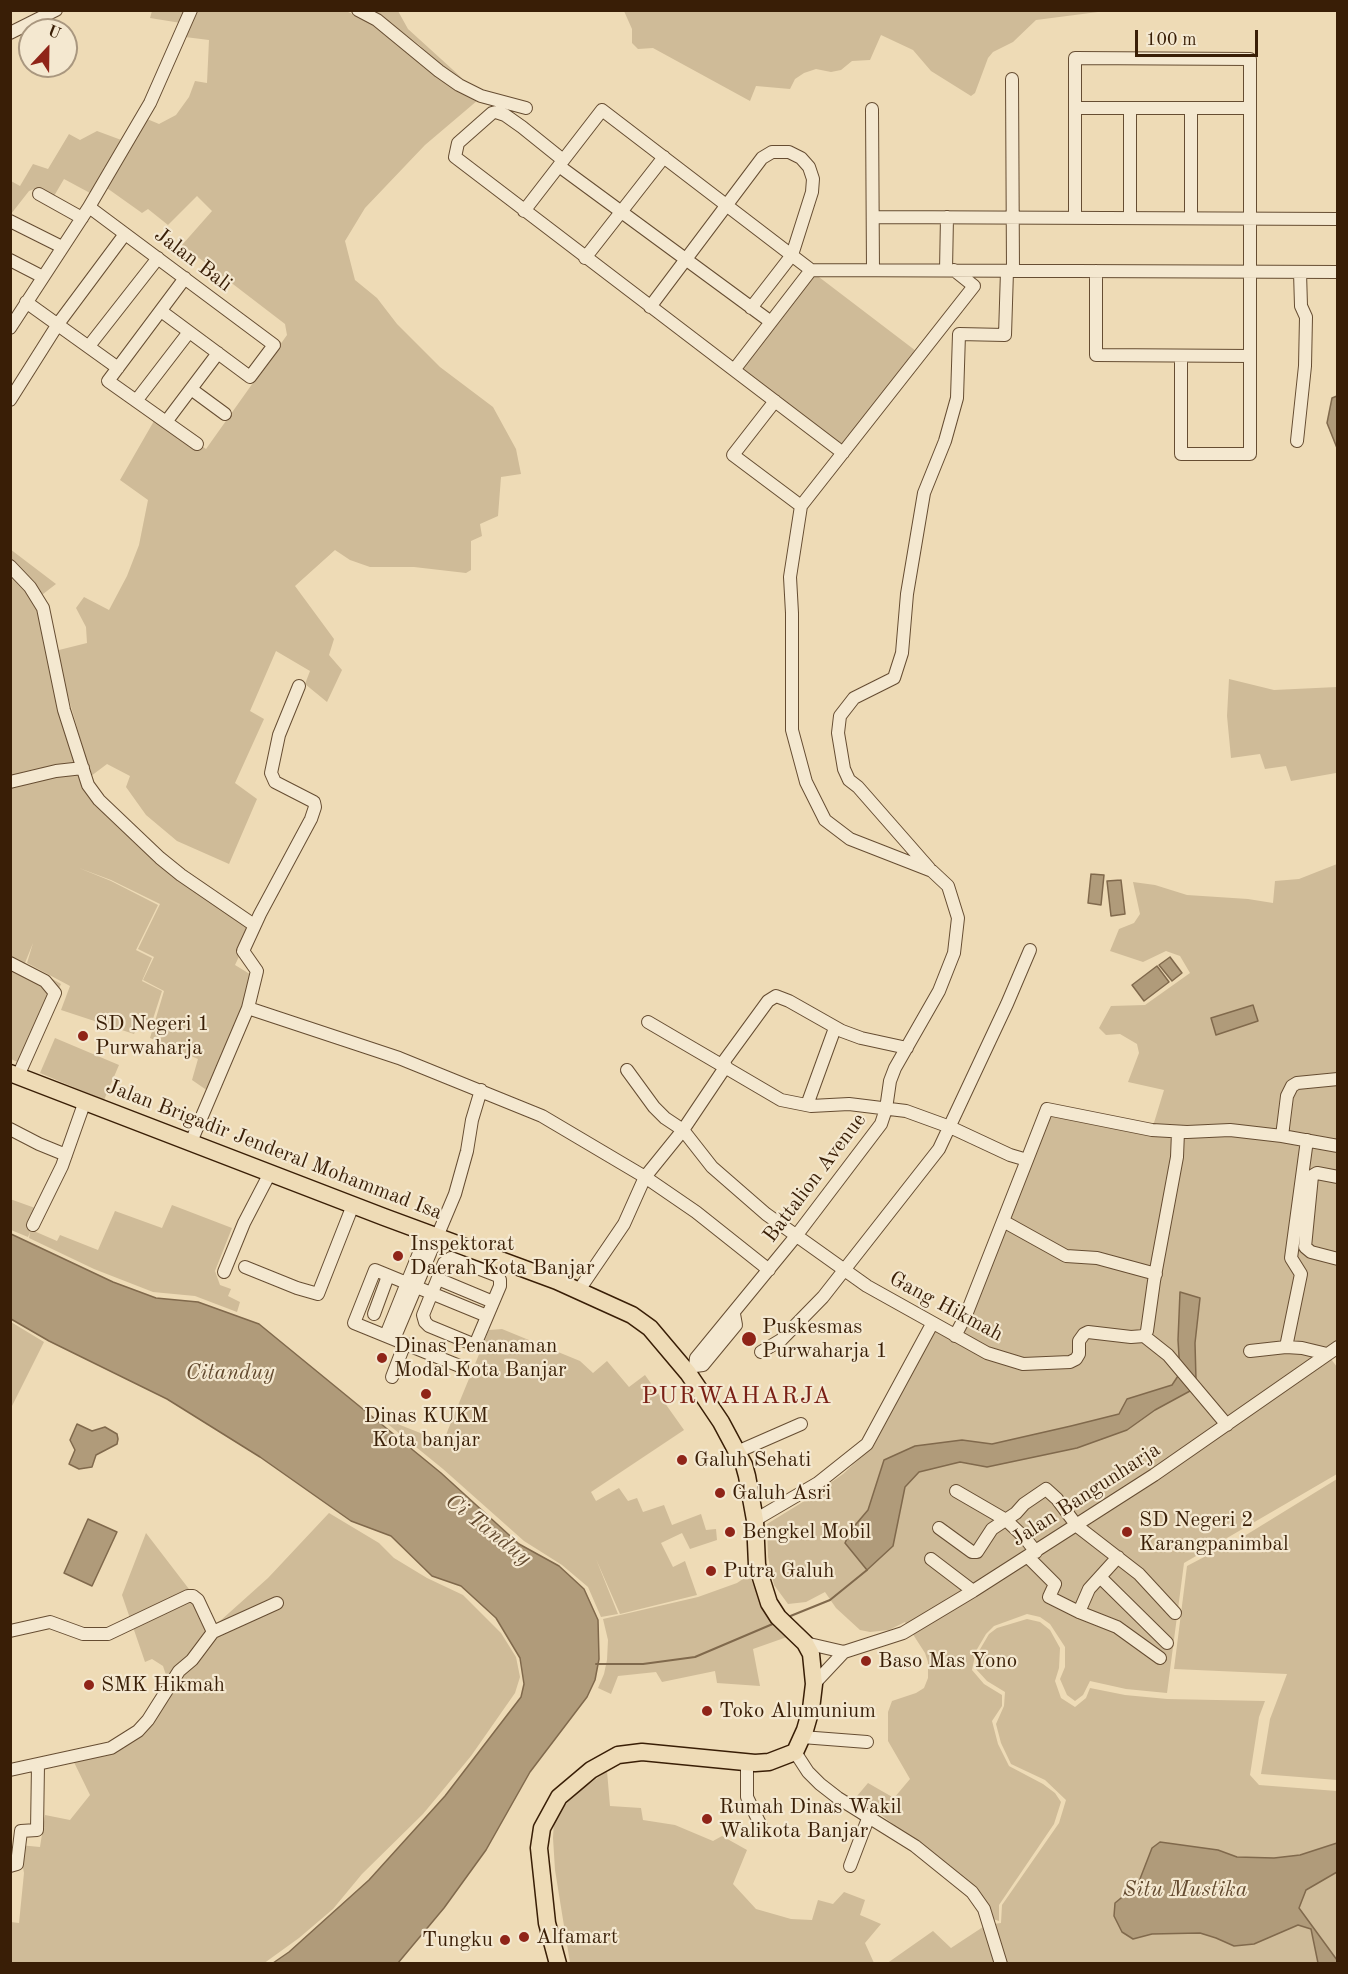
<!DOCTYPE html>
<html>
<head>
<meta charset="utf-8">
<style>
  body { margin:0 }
  #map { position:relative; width:1348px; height:1974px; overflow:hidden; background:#eedbb6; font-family:"Old Standard TT",serif }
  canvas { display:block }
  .frame { position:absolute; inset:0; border:12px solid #391e06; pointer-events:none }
  .north { position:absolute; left:18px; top:18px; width:60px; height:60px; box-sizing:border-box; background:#f4e8d0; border:2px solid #a9977f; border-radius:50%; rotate:22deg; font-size:16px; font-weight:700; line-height:24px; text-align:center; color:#391e06 }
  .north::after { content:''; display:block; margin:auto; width:21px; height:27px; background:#8f2418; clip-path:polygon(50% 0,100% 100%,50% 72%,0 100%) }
  .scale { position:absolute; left:1135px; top:30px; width:123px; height:27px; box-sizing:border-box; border:3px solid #391e06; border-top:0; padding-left:8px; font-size:18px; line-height:21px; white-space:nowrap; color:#391e06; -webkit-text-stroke:4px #f4e8d0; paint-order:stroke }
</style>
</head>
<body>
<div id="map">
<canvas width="1348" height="1974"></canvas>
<div class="frame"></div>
<div class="north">U</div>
<div class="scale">100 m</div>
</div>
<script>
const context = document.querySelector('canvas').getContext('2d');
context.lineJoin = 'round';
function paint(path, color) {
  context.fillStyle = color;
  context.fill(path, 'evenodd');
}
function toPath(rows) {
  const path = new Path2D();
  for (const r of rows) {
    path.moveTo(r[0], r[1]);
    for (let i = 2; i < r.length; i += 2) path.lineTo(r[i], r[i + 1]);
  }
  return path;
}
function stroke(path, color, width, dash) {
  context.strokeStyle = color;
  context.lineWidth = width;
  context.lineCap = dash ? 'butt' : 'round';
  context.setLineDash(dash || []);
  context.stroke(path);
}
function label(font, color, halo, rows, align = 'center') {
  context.font = font + ' "Old Standard TT",serif';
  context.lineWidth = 4.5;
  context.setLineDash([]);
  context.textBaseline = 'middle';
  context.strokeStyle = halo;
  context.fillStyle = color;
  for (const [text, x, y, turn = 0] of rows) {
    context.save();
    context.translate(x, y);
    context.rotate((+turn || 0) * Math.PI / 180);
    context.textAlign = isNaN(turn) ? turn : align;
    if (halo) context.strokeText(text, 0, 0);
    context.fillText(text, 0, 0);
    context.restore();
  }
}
const green = toPath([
  [152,11,346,11,372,23,478,100,425,145,365,208,345,241,355,280,377,298,397,324,440,367,493,407,516,449,521,474,501,477,498,516,480,524,482,536,471,541,471,570,466,573,414,567,370,567,350,560,335,550,295,586,334,639,329,655,342,670,327,702,305,684,310,671,276,651,250,711,264,719,235,783,257,799,229,864,177,841,146,815,126,787,130,776,107,764,91,776,55,651,87,643,86,627,76,608,84,597,109,610,127,576,139,545,148,500,120,480,158,414,206,449,287,335,285,324,182,245,212,211,197,196,168,225,148,209,142,213,97,181,90,193,64,179,54,196,37,188,29,191,11,214,11,181,20,186,33,164,48,169,69,134,80,140,97,131,124,141,140,116,159,124,176,115,189,97,195,81,207,83,209,40,185,37,181,23,150,18],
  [371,11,398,11,408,29,463,79,460,82,418,44,379,15],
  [624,11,1131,11,1098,12,1036,20,1013,42,993,52,988,58,975,93,971,96,931,71,913,50,881,35,870,60,852,61,841,70,831,72,816,69,804,73,795,79,790,89,756,86,750,101,653,48,638,49,632,43,632,29],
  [815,274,916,351,843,446,742,369],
  [10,549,56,584,34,601,39,610,85,787,252,929,235,965,258,979,208,1091,192,1080,198,1059,150,1038,164,991,143,980,154,957,138,949,160,904,111,880,79,868,111,881,158,905,136,950,152,958,142,981,162,991,152,1022,141,1019,134,1034,61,1010,70,986,27,963,33,943,25,963,61,984,24,1065,11,1059],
  [1229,679,1274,690,1337,687,1338,771,1336,773,1291,781,1286,766,1265,769,1260,754,1231,758,1227,716],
  [1337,864,1337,1142,1153,1126,1164,1090,1128,1082,1139,1053,1137,1044,1120,1034,1106,1035,1099,1028,1111,1006,1145,1005,1190,973,1180,956,1166,951,1143,962,1110,951,1119,929,1134,923,1140,914,1133,882,1155,885,1187,895,1248,899,1273,903,1275,881,1299,879],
  [55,1038,119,1065,104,1100,40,1073],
  [1048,1113,1237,1134,1337,1150,1338,1355,1331,1359,1337,1367,1337,1474,1184,1563,1167,1693,1126,1689,1090,1681,1083,1695,1075,1701,1067,1695,1060,1679,1065,1667,1065,1647,1050,1624,1040,1617,1027,1614,994,1626,986,1634,976,1651,972,1670,984,1684,1002,1695,1002,1706,992,1721,998,1744,1009,1766,1043,1784,1055,1793,1061,1802,1054,1824,999,1905,999,1921,990,1918,917,1843,857,1796,868,1783,894,1798,910,1779,888,1741,888,1712,892,1701,916,1693,924,1688,928,1678,928,1662,925,1653,905,1622,889,1630,870,1632,860,1630,836,1608,825,1592,806,1602,788,1604,774,1585,768,1557,767,1524,806,1500,843,1474,874,1445,934,1329,955,1341],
  [10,1199,35,1208,27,1228,57,1241,60,1235,98,1250,115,1211,162,1228,172,1205,232,1228,215,1271,220,1285,231,1289,228,1296,240,1302,237,1312,195,1296,153,1292,94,1269,29,1238,30,1232,28,1237,11,1230],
  [11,1322,44,1342,11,1408],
  [502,1329,580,1361,593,1373,607,1361,629,1387,645,1375,684,1430,591,1492,596,1501,619,1488,628,1501,637,1498,643,1512,664,1505,672,1525,701,1514,706,1530,716,1529,717,1540,690,1549,682,1533,661,1543,673,1567,685,1561,697,1595,620,1614,596,1559,618,1614,601,1617,588,1587,562,1565,524,1541,443,1469,384,1421,385,1419,443,1442,489,1330],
  [1337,1479,1337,1780,1261,1774,1270,1719,1287,1674,1174,1669,1187,1566,1246,1535],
  [329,1513,379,1543,394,1558,427,1578,463,1595,501,1633,516,1657,520,1677,515,1693,471,1756,423,1814,362,1874,333,1909,299,1938,263,1964,11,1964,11,1922,19,1923,24,1873,19,1845,40,1847,45,1815,70,1820,90,1795,69,1752,116,1745,140,1723,167,1678,163,1666,152,1659,145,1662,122,1595,146,1533,192,1593,210,1630,268,1578],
  [749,1575,762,1603,787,1637,753,1649,760,1686,717,1683,715,1671,662,1682,656,1672,618,1676,611,1694,598,1688,604,1674,607,1660,608,1640,603,1619,698,1597,737,1583],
  [1027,1619,1040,1622,1050,1630,1060,1648,1059,1668,1055,1681,1061,1698,1075,1707,1086,1698,1090,1688,1125,1695,1167,1699,1265,1701,1259,1717,1250,1775,1259,1785,1337,1791,1337,1963,886,1964,933,1931,951,1948,986,1925,1001,1923,1002,1905,1059,1823,1066,1800,1045,1780,1011,1764,1001,1743,996,1724,1004,1706,1005,1692,987,1681,975,1668,979,1651,989,1634,997,1628],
  [607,1771,610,1806,641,1808,643,1820,675,1825,713,1841,722,1836,747,1850,733,1884,756,1909,791,1919,812,1920,818,1900,833,1904,844,1892,865,1900,860,1915,881,1924,865,1943,874,1963,570,1963,555,1870,553,1838,554,1820,564,1806,582,1789]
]);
const water = toPath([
  [1337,396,1338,396,1337,448,1327,423,1332,398,1337,396],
  [1091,874,1104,875,1101,905,1088,903,1091,874],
  [1121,880,1125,914,1111,916,1107,881,1121,880],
  [1170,957,1182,973,1172,981,1159,965,1170,957],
  [1157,966,1169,982,1144,1001,1132,985,1157,966],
  [1253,1005,1258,1021,1216,1035,1211,1018,1253,1005],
  [11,1234,113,1282,156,1298,198,1302,259,1324,441,1473,519,1544,559,1566,584,1589,598,1620,599,1659,595,1680,587,1697,530,1772,486,1850,444,1908,398,1963,273,1963,289,1952,369,1880,445,1796,521,1697,524,1684,520,1658,496,1618,461,1586,432,1576,391,1536,351,1521,260,1457,167,1399,49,1341,11,1319,11,1234],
  [1180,1292,1200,1298,1195,1343,1196,1380,1190,1391,1155,1410,1127,1430,1077,1448,987,1467,960,1462,919,1472,905,1487,893,1546,867,1570,845,1543,851,1530,868,1510,884,1460,915,1446,962,1440,992,1444,1071,1426,1119,1414,1127,1399,1172,1385,1180,1373,1178,1340,1180,1292],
  [77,1424,92,1431,105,1427,117,1434,118,1439,117,1444,96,1455,92,1467,79,1469,69,1464,75,1450,70,1440,77,1424],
  [88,1519,117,1532,92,1586,64,1573,88,1519],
  [1160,1842,1218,1850,1237,1857,1274,1858,1300,1855,1337,1843,1337,1872,1306,1890,1299,1908,1337,1960,1337,1963,1318,1963,1311,1929,1298,1925,1254,1944,1234,1946,1216,1938,1200,1933,1152,1934,1133,1939,1122,1932,1114,1916,1115,1903,1138,1884,1152,1848,1160,1842]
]);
const stream = toPath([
  [788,1617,830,1600,867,1570],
  [596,1664,643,1664,695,1657,775,1623]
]);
const minor = toPath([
  [358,10,377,20,439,71,459,85,481,96,526,108],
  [10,33,56,10],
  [1012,79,1013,271],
  [1075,108,1250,108],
  [1130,108,1130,218],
  [872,109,873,270],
  [563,160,522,127,505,115,496,112,492,113,458,143,455,157,734,370,811,270],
  [559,166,771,322],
  [39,194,82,218],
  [89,207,274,345,250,377,161,311],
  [524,211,602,110,811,270,1338,272],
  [873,217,1338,219],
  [1075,217,1075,58,1250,59,1250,454,1181,454,1181,356],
  [1191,218,1191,108],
  [10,221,62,247],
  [585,258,664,157],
  [10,260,43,277],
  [946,270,947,217],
  [1096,271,1096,355,1250,356],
  [185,278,108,381,197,444],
  [26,302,118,368],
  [650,307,762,158,772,152,789,152,801,158,809,167,813,179,812,192,792,255,751,308],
  [10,328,89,207,150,103,191,10],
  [89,346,158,258],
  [734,370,843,453],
  [191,389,225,414],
  [10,400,58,324,125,234],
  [136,401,189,332],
  [775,401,733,455,801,506],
  [166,422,218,353],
  [1297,441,1305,366,1306,317,1301,306,1300,272],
  [10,566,30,587,43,608,64,710,88,785,99,800,160,858,181,875,254,925],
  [10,782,56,771,83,768],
  [929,868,858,787,849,780,844,769,838,733,840,716,854,698,894,678,902,653,907,594,924,493,945,441,957,398,959,334,1005,335,1007,271],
  [10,963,45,981,55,993,18,1076],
  [248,1008,399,1058,542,1116,645,1177,696,1212,769,1270],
  [648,1022,781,1100,811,1106,849,1104,906,1111,950,1127,1010,1155,1027,1160,1047,1109,1152,1130,1187,1132,1230,1130,1282,1136,1338,1146],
  [722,1064,768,1001,776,996,789,1001,842,1031,861,1038,907,1048],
  [627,1070,654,1107,665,1118,683,1130,712,1167,766,1214,867,1286,987,1353,1023,1364,1070,1362,1076,1359,1079,1354,1079,1341,1084,1334,1088,1332,1131,1337,1144,1336],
  [807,1105,835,1028],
  [10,1129,39,1144,66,1155],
  [1282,1136,1287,1096,1292,1086,1297,1083,1338,1079],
  [191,1142,248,1008,257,971,243,951,260,914,311,819,315,807,314,802,275,782,271,773,279,735,299,686],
  [1338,1177,1317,1173,1312,1176,1305,1247,1311,1252,1338,1259],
  [1003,1221,1066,1256,1097,1258,1156,1274],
  [33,1225,62,1166,85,1101],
  [451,1258,498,1276,500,1280,500,1286,475,1345,429,1326,425,1322,423,1315,444,1263,451,1258],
  [245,1267,297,1288,318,1294,353,1205],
  [224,1272,244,1223,270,1173],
  [438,1279,493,1302],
  [579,1290,624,1224,645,1177,683,1130,726,1066],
  [374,1314,388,1276],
  [386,1335,427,1233],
  [955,1336,966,1315,1027,1160],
  [1144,1336,1147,1331,1154,1281,1177,1157,1178,1132],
  [1144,1336,1168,1355,1227,1425],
  [394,1339,455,1194,467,1151,472,1120,481,1090],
  [1286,1347,1301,1274,1291,1258,1307,1140],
  [1250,1351,1286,1347,1302,1348,1327,1354],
  [761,1352,781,1340,823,1297,939,1149,1007,1004,1030,950],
  [695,1366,696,1358,796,1236,881,1124,886,1109,890,1081,895,1068,939,991,954,953,958,918,948,886,932,871,850,839,825,820,806,782,792,730,792,613,790,577,801,506,974,286,954,270],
  [462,1367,354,1323,375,1270,487,1316],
  [691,1370,695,1366,703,1365,736,1325,734,1314],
  [392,1377,405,1343],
  [737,1452,801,1424],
  [956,1491,1006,1520,1025,1538,1036,1552],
  [755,1520,818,1483,867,1444,932,1324],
  [939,1528,972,1552,977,1552,992,1529,1016,1513,1024,1504,1046,1489,1057,1499,1077,1526,1139,1574,1175,1613],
  [1028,1557,1055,1584,1049,1597,1079,1612,1117,1627,1160,1658],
  [931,1559,973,1591],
  [1100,1577,1167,1643],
  [1079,1612,1089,1589,1118,1557],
  [10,1631,50,1622,83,1634,108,1634,188,1596,193,1596,198,1600,213,1632],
  [805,1643,844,1652],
  [814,1684,844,1652,903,1633,973,1591,1154,1475,1338,1347],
  [802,1737,867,1742],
  [795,1752,808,1772,820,1784,838,1798,915,1846,972,1892,984,1909,1001,1964],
  [747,1763,747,1797,761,1826],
  [10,1770,111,1748,138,1731,148,1720,179,1671,192,1660,213,1632,277,1603],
  [10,1866,17,1864,21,1831,37,1830,38,1765],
  [850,1866,869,1816]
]);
const highway = toPath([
  [10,1073,384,1217,557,1281,632,1315,650,1328,688,1373,721,1422,744,1465,747,1476,755,1520,757,1565,769,1603,778,1617,805,1643,811,1654,814,1684,811,1709,805,1730,795,1752,769,1762,755,1763,642,1752,618,1755,591,1770,559,1797,542,1828,539,1848,547,1923,558,1964]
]);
const markers = [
  [83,1036,6,"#8f2418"],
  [398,1256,6,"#8f2418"],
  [749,1339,8,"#8f2418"],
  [382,1358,6,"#8f2418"],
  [426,1394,6,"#8f2418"],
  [682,1460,6,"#8f2418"],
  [720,1493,6,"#8f2418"],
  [730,1532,6,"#8f2418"],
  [1127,1532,6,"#8f2418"],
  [711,1571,6,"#8f2418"],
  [866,1661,6,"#8f2418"],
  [89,1685,6,"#8f2418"],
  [707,1711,6,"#8f2418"],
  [707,1819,6,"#8f2418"],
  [524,1937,6,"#8f2418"],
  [505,1940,6,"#8f2418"]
];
const streetNames = [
  ["Jalan Bali",193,260,37],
  ["Jalan Brigadir Jenderal Mohammad Isa",274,1150,21],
  ["Battalion Avenue",815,1178,-53],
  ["Gang Hikmah",946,1307,28],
  ["Jalan Bangunharja",1086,1495,-33]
];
const poiNames = [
  ["SD Negeri 1",95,1024],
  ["Purwaharja",95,1048],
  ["Inspektorat",410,1244],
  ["Daerah Kota Banjar",410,1268],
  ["Puskesmas",762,1327],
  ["Purwaharja 1",762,1351],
  ["Dinas Penanaman",394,1346],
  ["Modal Kota Banjar",394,1370],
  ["Dinas KUKM",426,1416,"center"],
  ["Kota banjar",426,1440,"center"],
  ["Galuh Sehati",694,1460],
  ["Galuh Asri",732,1493],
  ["SD Negeri 2",1139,1520],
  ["Karangpanimbal",1139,1544],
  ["Bengkel Mobil",742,1532],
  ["Putra Galuh",723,1571],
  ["Baso Mas Yono",878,1661],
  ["SMK Hikmah",101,1685],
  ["Toko Alumunium",719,1711],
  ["Rumah Dinas Wakil",719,1807],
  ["Walikota Banjar",719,1831],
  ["Alfamart",536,1937],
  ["Tungku",493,1940,"right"]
];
const waterNames = [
  ["Citanduy",230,1373],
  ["Ci Tanduy",488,1530,38],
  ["Situ Mustika",1185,1890]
];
const quarterNames = [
  ["PURWAHARJA",737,1397]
];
paint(green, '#cfbb98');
paint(water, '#b09b7a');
stroke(water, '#80694c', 1.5);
stroke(stream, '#80694c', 2);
stroke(minor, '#664d32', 14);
stroke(highway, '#391e06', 19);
stroke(minor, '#f4e8d0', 12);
stroke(highway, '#eedbb6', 16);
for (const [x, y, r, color] of markers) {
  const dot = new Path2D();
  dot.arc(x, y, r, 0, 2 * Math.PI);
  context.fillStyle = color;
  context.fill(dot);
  stroke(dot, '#f4e8d0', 2);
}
label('21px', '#391e06', '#f4e8d0', streetNames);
label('21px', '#391e06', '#f4e8d0', poiNames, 'left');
label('italic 22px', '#634a2f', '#f4e8d0', waterNames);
context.letterSpacing = '1.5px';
label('24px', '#7a1f14', '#f4e8d0', quarterNames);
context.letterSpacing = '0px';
</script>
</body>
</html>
